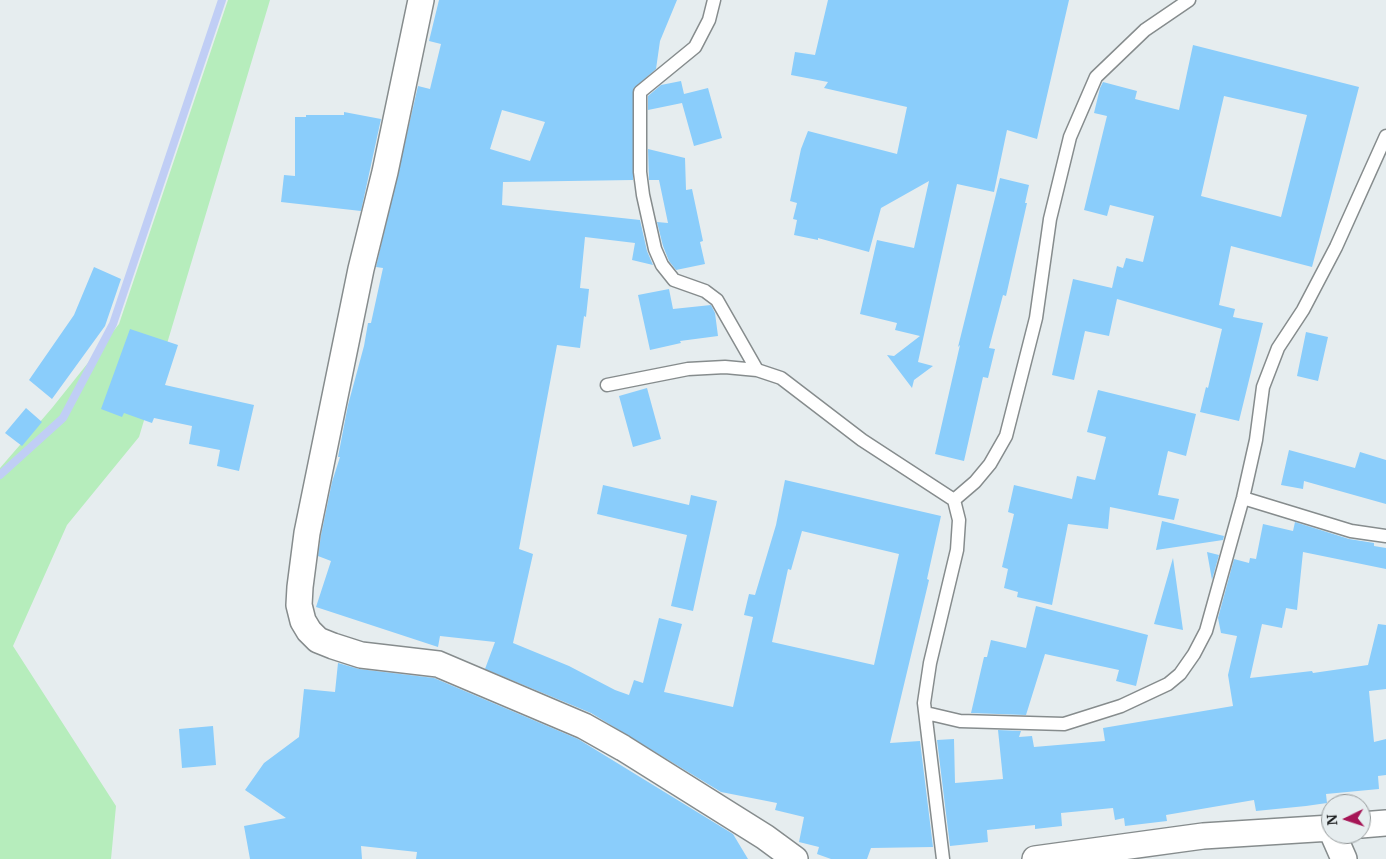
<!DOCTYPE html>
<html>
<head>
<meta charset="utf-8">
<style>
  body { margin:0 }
  #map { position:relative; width:1386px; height:859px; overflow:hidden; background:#e6edef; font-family:Merriweather,serif }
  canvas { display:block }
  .north { position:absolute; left:1321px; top:794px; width:50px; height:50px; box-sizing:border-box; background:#e6edef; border:1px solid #94999a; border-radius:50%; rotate:266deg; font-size:14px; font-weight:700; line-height:20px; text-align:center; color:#181a1b }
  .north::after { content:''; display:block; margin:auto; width:18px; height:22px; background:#a61656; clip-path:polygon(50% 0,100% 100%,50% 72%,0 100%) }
</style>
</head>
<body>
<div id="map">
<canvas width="1386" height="859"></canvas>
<div class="north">N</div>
</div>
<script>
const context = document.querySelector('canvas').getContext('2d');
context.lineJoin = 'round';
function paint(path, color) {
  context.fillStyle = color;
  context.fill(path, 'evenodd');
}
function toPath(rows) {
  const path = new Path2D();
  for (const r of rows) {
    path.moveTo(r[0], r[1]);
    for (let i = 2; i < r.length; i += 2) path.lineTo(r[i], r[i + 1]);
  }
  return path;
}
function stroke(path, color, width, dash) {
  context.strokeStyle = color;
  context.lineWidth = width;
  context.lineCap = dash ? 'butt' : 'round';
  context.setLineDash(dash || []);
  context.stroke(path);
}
const green = toPath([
  [228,0,270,0,139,437,67,525,13,646,116,806,111,859,0,859,0,468,52,408,119,324]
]);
const stream = toPath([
  [0,475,63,418,113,324,222,0]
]);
const building = toPath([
  [439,0,677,0,660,41,656,69,633,89,633,180,503,182,502,205,640,220,647,251,653,265,632,260,635,243,585,237,580,288,589,289,586,317,584,316,580,348,557,345,519,549,533,554,513,643,569,666,615,690,629,695,634,680,643,683,659,618,682,624,664,692,733,707,753,617,744,615,749,594,755,595,776,525,785,480,941,516,927,579,929,580,890,743,920,741,933,847,871,848,867,859,831,859,817,854,819,847,799,842,804,817,775,810,777,803,721,792,591,713,485,669,495,642,440,636,438,647,316,607,331,561,318,556,321,535,332,482,340,457,338,457,348,405,364,346,368,323,371,323,383,268,376,267,418,86,430,89,441,44,429,41],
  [502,110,545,122,530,161,490,149],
  [802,531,899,554,874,665,772,642,788,569,791,570],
  [828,0,1069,0,1037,139,1007,130,994,192,957,184,918,362,933,366,914,380,912,388,887,355,894,356,920,336,895,330,897,323,860,314,877,240,914,248,929,181,881,208,869,252,818,238,818,240,794,235,797,220,793,219,797,203,790,201,801,149,808,131,897,154,907,107,824,88,828,82,791,75,795,52,815,55],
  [1193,45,1359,87,1312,267,1231,246,1219,305,1235,309,1233,317,1263,323,1239,421,1200,412,1206,387,1208,388,1222,329,1117,299,1109,336,1085,331,1074,380,1052,375,1073,279,1112,288,1117,266,1123,268,1126,258,1143,262,1154,216,1110,205,1107,216,1084,210,1107,116,1094,113,1100,88,1103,82,1137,91,1135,99,1179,110],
  [1224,96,1307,115,1281,217,1201,196],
  [681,81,684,94,708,88,722,138,694,146,682,103,648,110,648,96,661,85],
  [344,112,381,119,361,211,281,202,284,175,295,176,295,117,306,117,306,115,344,115],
  [648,149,685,158,686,190,692,189,703,241,700,242,705,264,676,270,669,261,663,246,657,222,668,223,659,180,649,180],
  [1000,178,1029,185,1025,203,1027,203,1006,296,1003,295,989,348,995,349,988,378,983,377,964,461,935,454,960,345,958,347],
  [94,267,121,279,105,326,52,399,29,380,74,315],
  [669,289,673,309,711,305,715,313,718,336,680,341,681,343,650,350,638,295],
  [130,329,178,345,165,385,254,405,239,471,217,466,220,450,189,444,192,426,154,418,152,423,124,413,122,417,101,409],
  [1306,332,1328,337,1318,381,1297,376],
  [647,388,661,439,633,447,619,396],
  [1098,390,1196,414,1186,456,1168,451,1158,495,1179,499,1174,520,1110,507,1108,529,1068,524,1052,605,1017,597,1018,592,1004,588,1008,569,1002,567,1014,514,1008,512,1014,485,1072,499,1077,476,1095,480,1106,437,1087,432],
  [26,408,42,422,22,446,5,433],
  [1289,450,1355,468,1360,452,1386,460,1386,504,1304,481,1303,489,1281,485],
  [603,485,689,505,691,495,717,501,693,611,671,606,687,535,597,514],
  [1162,521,1224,536,1223,540,1156,550],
  [1295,522,1349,539,1374,543,1374,546,1386,548,1386,569,1303,552,1297,610,1286,608,1282,628,1262,624,1250,678,1312,671,1313,673,1368,665,1378,624,1386,625,1386,689,1369,691,1374,742,1386,739,1386,775,1378,776,1379,789,1326,794,1327,803,1306,806,1256,811,1254,800,1166,815,1167,821,1125,826,1124,818,1115,820,1113,808,1061,813,1062,826,1035,829,1035,825,987,830,988,842,950,846,937,740,954,739,955,783,1003,779,998,730,1021,731,1019,737,1032,736,1034,747,1105,741,1103,728,1233,706,1228,675,1237,636,1221,633,1218,618,1234,559,1249,563,1250,558,1256,559,1263,524,1293,531],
  [1207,552,1219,555,1212,580],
  [1173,558,1183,630,1154,624],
  [1036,606,1148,635,1136,686,1116,681,1119,670,1045,654,1026,715,971,713,984,657,987,657,991,640,1026,648],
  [338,663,359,669,434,678,578,739,733,834,748,859,416,859,417,852,361,846,362,859,250,859,244,826,286,818,245,790,264,763,299,737,304,689,335,692],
  [213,726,216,765,182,768,179,729]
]);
const lane = toPath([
  [714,0,709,20,695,47,640,92,640,172,643,195,655,249,662,265,674,280,705,291,717,300,757,370],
  [607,385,688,369,725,367,757,370,781,378,862,440,954,500,959,520,957,550,930,663,924,703,943,859],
  [1243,498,1351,531,1386,536],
  [954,500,975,482,990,464,1006,436,1036,318,1050,219,1070,137,1096,77,1145,30,1189,0],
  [926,713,960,721,1064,724,1121,706,1168,684,1180,674,1194,654,1206,631,1243,498,1256,440,1263,387,1278,348,1303,310,1336,247,1386,136]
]);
const street = toPath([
  [421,0,385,172,361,269,307,533,300,587,299,605,303,621,309,631,318,640,333,646,361,655,438,664,584,726,623,748,765,837,795,859],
  [1361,825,1386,823],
  [1333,834,1344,859],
  [1035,859,1203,836,1331,828]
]);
paint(green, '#b6edbc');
stroke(stream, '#c0cef5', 8);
paint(building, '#8acdfb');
stroke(lane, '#868c8d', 15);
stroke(street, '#868c8d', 28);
stroke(lane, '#fff', 12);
stroke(street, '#fff', 25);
</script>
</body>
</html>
